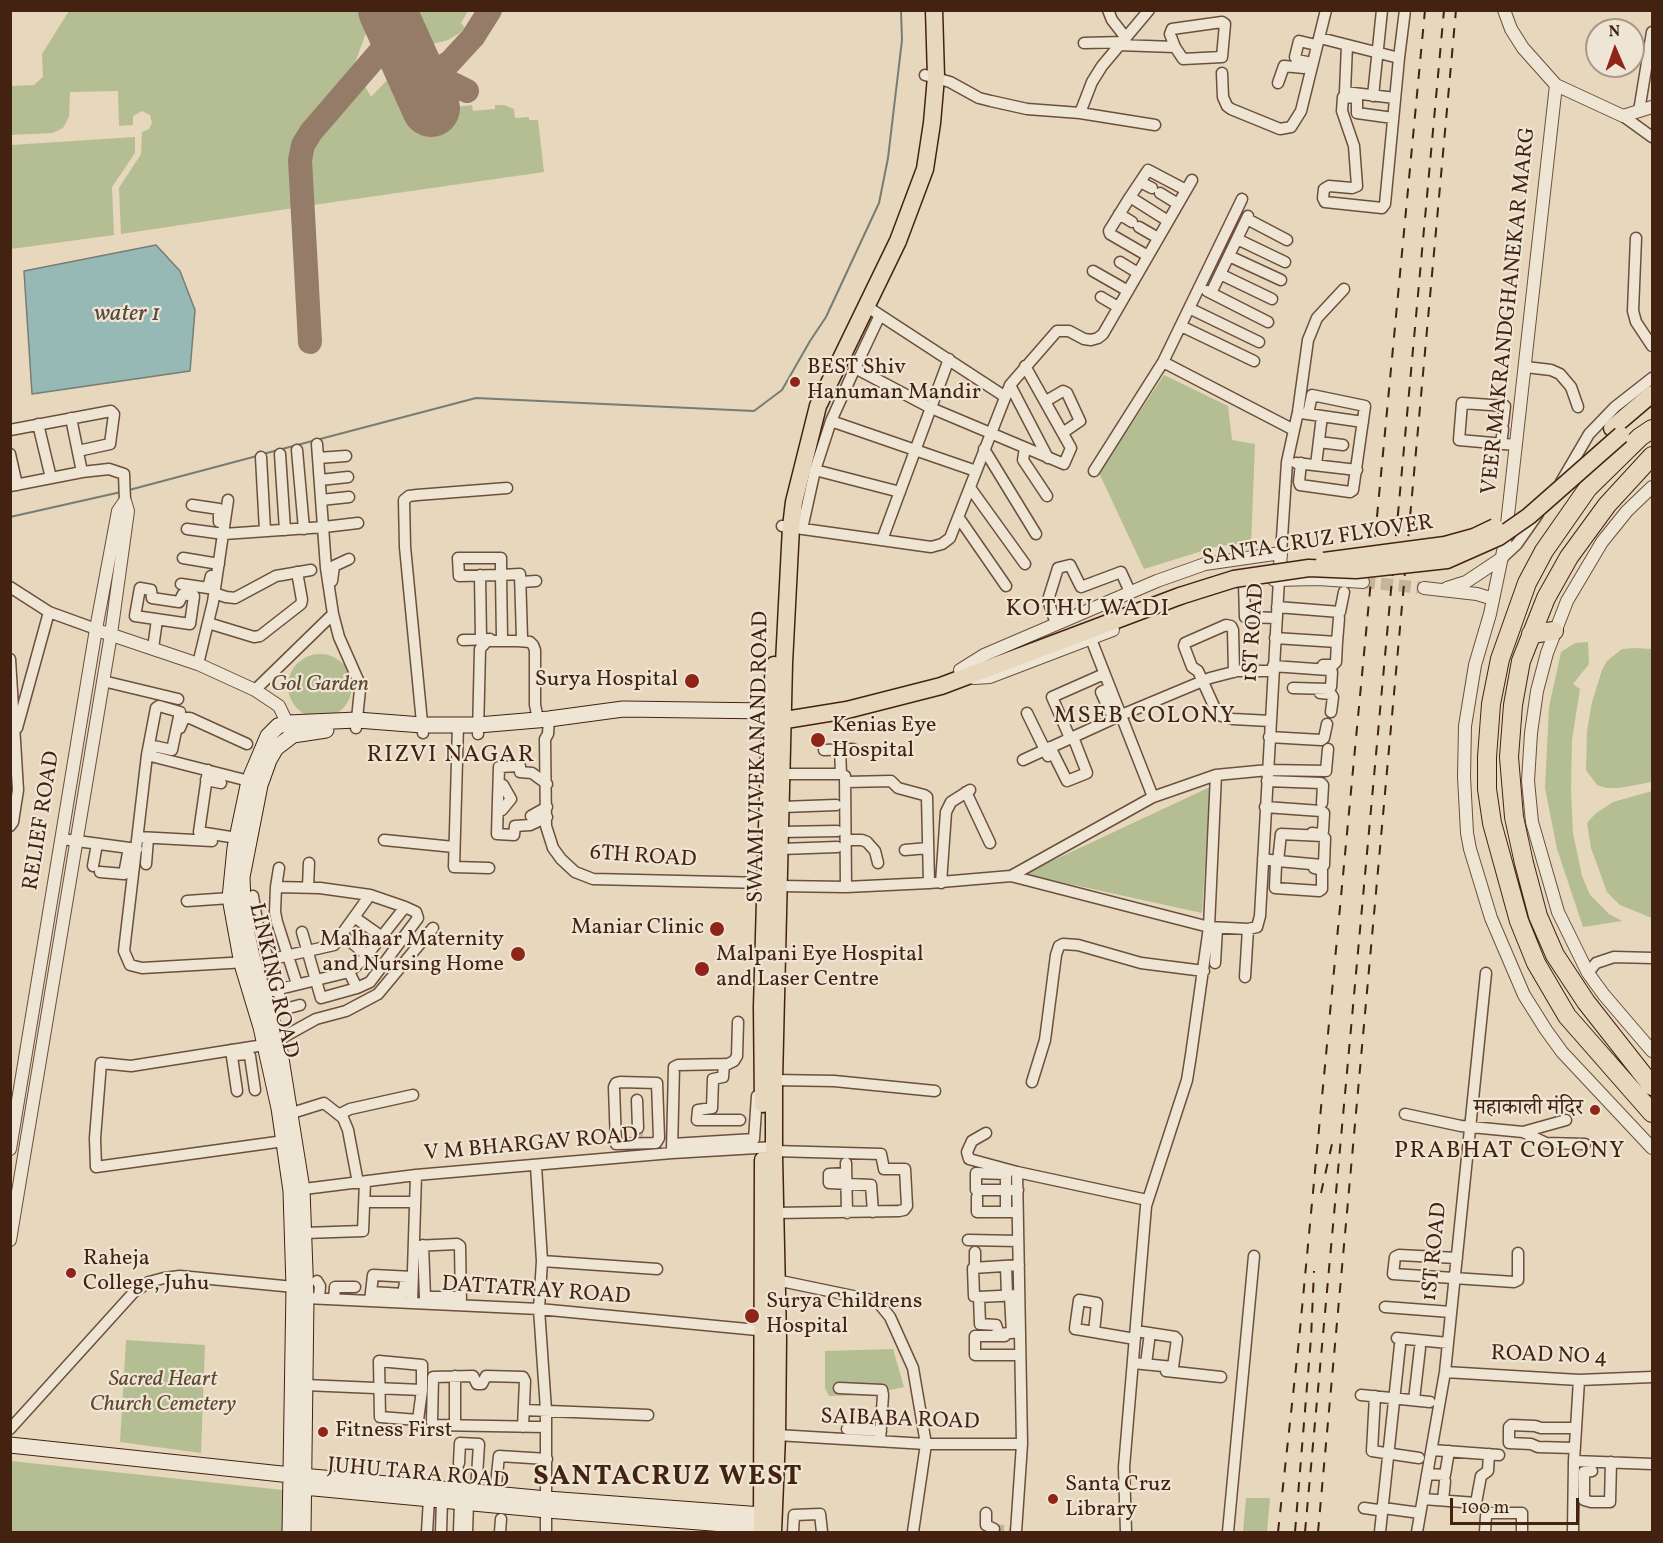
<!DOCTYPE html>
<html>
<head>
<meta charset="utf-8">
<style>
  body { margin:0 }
  #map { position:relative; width:1663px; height:1543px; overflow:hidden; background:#e6d7bd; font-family:Vollkorn,serif }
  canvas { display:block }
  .frame { position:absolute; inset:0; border:12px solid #442212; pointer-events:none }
  .north { position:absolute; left:1585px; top:18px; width:60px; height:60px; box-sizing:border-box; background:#efe5d4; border:2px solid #ab9786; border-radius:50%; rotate:358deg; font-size:16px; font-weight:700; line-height:24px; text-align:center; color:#442212 }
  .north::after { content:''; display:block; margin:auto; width:21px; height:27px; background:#8f2418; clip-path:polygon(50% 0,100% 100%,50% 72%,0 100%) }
  .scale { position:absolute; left:1450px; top:1498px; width:129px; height:27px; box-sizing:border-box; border:3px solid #442212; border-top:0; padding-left:8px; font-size:18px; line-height:21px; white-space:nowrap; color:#442212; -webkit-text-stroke:4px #efe5d4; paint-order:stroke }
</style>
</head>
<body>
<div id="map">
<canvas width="1663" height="1543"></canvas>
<div class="frame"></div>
<div class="north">N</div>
<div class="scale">100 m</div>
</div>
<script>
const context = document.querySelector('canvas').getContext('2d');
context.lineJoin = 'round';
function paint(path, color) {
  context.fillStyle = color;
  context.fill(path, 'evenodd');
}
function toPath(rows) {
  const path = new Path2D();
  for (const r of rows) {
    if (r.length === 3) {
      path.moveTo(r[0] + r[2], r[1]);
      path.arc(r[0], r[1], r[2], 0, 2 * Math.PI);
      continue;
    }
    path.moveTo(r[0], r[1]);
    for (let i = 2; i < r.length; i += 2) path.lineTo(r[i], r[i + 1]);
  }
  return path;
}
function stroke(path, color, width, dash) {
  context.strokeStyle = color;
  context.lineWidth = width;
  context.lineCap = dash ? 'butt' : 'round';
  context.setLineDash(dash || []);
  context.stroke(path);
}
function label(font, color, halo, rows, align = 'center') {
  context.font = font + ' Vollkorn,"Noto Serif Devanagari",serif';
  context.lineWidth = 4.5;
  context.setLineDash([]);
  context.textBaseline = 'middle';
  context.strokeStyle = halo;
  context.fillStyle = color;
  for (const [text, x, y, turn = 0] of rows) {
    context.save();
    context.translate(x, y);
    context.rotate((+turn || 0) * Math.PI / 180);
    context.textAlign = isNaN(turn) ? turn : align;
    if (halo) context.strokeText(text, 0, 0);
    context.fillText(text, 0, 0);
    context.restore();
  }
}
const green = toPath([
  [362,10,366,23,366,33,353,68,298,133,291,144,294,208,121,234,119,188,141,154,142,132,149,129,152,123,150,115,142,111,133,116,133,125,119,126,118,91,70,92,69,117,63,128,53,133,11,135,11,86,34,85,43,77,42,54,69,11],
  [409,11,468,11,461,23,465,28,458,34,448,40,429,45,422,41],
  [393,74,416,123,449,108,472,105,473,111,495,109,495,105,504,105,514,109,515,118,529,117,529,120,538,120,544,172,306,206,306,153,314,135,362,81,371,97],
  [135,137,135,153,112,187,114,235,11,249,11,145],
  [1164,375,1228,406,1232,440,1255,444,1251,546,1235,544,1215,547,1144,569,1099,473],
  [1588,642,1589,664,1573,684,1580,689,1572,740,1571,791,1573,833,1582,876,1590,895,1609,914,1622,921,1583,927,1557,849,1545,788,1549,707,1561,652,1575,643],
  [1635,648,1652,649,1652,782,1619,788,1606,788,1597,785,1586,770,1587,731,1592,702,1602,670,1607,661,1622,649],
  [320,686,32],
  [1210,787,1202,913,1024,874],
  [1652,791,1652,918,1620,905,1607,892,1591,848,1587,823,1595,814,1613,802],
  [126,1340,205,1345,201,1453,120,1442],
  [893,1349,904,1387,867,1395,829,1396,825,1388,825,1351],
  [11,1461,283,1490,282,1532,11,1532],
  [1246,1498,1270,1498,1267,1532,1243,1532]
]);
const water = toPath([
  [156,245,180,271,195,310,190,371,32,394,24,271,156,245]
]);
const stream = toPath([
  [263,454,476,398,754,411,782,390,810,341,826,317,879,203,888,158,902,40,901,10],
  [129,490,257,456],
  [10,517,121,492]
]);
const taxiway = toPath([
  [419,81,450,62,473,37,490,10],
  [419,81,437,79,447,81,467,91],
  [310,342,300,160,303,145,311,132,397,32]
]);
const runway = toPath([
  [387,10,431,108]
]);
const minorTunnel = toPath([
  [638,1128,638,1137],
  [994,1529,1011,1531]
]);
const tertiaryTunnel = toPath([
  [1363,582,1424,588]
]);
const minor = toPath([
  [1108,10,1112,20,1126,38],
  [1320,38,1399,58,1385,204,1382,208,1325,202,1323,198,1324,189,1329,186,1352,188,1357,186,1354,146,1342,111,1343,97,1357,98],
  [1084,43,1122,42],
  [1118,45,1175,47,1170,34,1172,29,1222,22,1225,24,1222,57,1183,59,1175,47],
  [1347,45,1345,92,1395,98],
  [1399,58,1405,10],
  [1312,63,1297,60,1295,57,1299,41,1316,45],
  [1222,73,1223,97,1227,106,1231,109,1280,129,1291,127,1301,111,1326,10],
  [925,75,950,82,979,98,991,101,1027,109,1080,113,1155,125],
  [1278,83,1284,66,1304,68],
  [1357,94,1357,113,1393,118],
  [1373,96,1382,10],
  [1639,111,1652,32],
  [1080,113,1092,82,1102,66,1149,10],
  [1623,116,1652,137],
  [1140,182,1152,188],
  [1160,193,1178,204],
  [1130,197,1148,170,1186,190],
  [1119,214,1132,222],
  [1247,219,1287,240],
  [1139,227,1158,238],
  [1636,238,1633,311,1636,322,1652,346],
  [1237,239,1285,262],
  [1148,256,1110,234,1109,231,1130,197,1168,221],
  [1229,256,1281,280],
  [1120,262,1138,273],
  [1093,271,1128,291],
  [1220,274,1272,299],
  [1207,291,1268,322],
  [1211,293,1248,216],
  [1101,297,1118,307],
  [866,306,1004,396],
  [1195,311,1259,342],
  [1181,326,1254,361],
  [1163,362,1242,199],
  [1526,367,1551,370,1560,374,1571,387,1578,407],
  [855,368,880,315],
  [1010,385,1048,458],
  [1046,401,1063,391,1067,393,1080,421,1064,432],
  [1301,413,1363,422],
  [71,418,82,472],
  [831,421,976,471],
  [38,424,51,478],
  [10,430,111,411,114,414,110,444,78,451],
  [1294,430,1298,412,1308,340,1317,318,1344,289],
  [1319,442,1343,445],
  [1501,444,1503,429,1501,428,1501,423,1503,423,1505,406,1462,403,1459,440,1516,445],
  [1025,448,1023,460,1047,496],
  [984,449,1036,534],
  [297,450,304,529],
  [10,454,17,485],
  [280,454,285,530],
  [261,457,265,531],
  [318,458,346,456],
  [1296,463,1357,470],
  [1301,463,1299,482,1300,485,1350,492,1353,490,1365,406,1312,395,1308,414],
  [1316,465,1322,416],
  [815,470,900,492],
  [1094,471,1163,362,1294,430,1287,462,1281,553],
  [320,480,348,477],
  [1561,482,1589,434,1615,407,1652,378],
  [10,486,82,472,109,469,124,474,125,501],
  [971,489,1025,564],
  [321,500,349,497],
  [192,505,219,509,219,522],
  [959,518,1006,586],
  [782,526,931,547,942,544,950,538,1010,385,1057,331,1069,331,1084,339,1091,340,1098,338,1103,334,1192,180],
  [187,529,224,534,324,527,358,523],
  [802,529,815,470,831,421,855,368,931,408,1064,464,1071,448,1025,366],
  [882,540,949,359],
  [183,558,219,564],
  [458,558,501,558,501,575,459,576,458,558],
  [1502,558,1517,544,1538,514],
  [480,575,481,639],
  [332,581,334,566,349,559],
  [521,582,536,581],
  [1244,582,1245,617,1277,618],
  [181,584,208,588,211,576],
  [10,587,49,612,96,629],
  [140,588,151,590,152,598,179,602,183,594,194,596,190,624,135,616,140,588],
  [214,593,226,597,235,598,276,576,311,570],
  [1277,607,1340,612,1344,592],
  [333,614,339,637,358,680,360,690,356,728],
  [208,623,254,637,260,636,301,604,302,600,297,572],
  [1056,624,1048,600,1058,568,1070,565,1081,587,1121,572,1130,592],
  [502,638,501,575,520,574,522,638],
  [1275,638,1337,642,1339,618],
  [1091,639,1153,797],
  [463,640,490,639],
  [153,648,157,620],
  [10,659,18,790,13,822,10,826],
  [198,664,213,602,228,500],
  [1323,665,1333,665,1336,662,1337,642],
  [1273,666,1329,670,1332,672,1331,687,1329,689,1293,688],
  [1234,672,1233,630,1231,626,1226,625,1185,643,1184,646,1192,667,1198,671,1218,715,1233,719,1270,721],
  [103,681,178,699],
  [1109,688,1101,692,1110,712],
  [255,690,333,614,326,568,317,444],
  [1320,693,1331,694,1333,697,1331,712],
  [1027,713,1048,756],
  [549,719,548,734,545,739,546,826,553,848,561,859,575,872,593,879,765,883],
  [458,725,454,867,489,868],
  [17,728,49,612],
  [180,728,184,718,190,718,247,744],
  [423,733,405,547,404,500,409,496,417,495,507,488],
  [478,734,480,649,487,641,518,641,530,642,533,645,535,650,535,705,538,719],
  [1269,737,1321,740,1324,738,1327,724],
  [1070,738,1052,697,1104,674],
  [1050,747,1067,781,1087,773,1073,737],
  [840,749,841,774],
  [824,750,853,749],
  [147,755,156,708,159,706,180,712,172,750,149,745],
  [1023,760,1119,716,1210,678,1237,671,1273,671],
  [208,770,199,832,237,838],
  [782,774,841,774,845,776,846,887],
  [206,780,221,783],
  [1267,781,1321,783,1323,785,1322,803],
  [846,782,891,781,898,788,924,795,927,797,929,883],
  [966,792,990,843],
  [782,807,836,805],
  [1265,807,1321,811,1324,813,1323,831,1320,834,1312,833],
  [502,810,511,799,503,785],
  [531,816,547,807],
  [547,817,530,825,515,826,514,835,497,834,499,767,520,766,520,772,532,773,547,784],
  [781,832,837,831],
  [138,837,212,841],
  [62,839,137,849],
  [384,840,454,847],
  [846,840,862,840,867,842,875,851,878,863],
  [781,849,837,847],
  [905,850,928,848],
  [1263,859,1270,860,1278,861,1322,865,1324,865,1325,838,1323,836,1281,834,1278,861],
  [146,864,148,838],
  [1276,865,1275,888,1319,891,1322,889,1322,870,1314,868],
  [93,866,97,844],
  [100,872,124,874,129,848],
  [1011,876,1153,797,1216,775,1268,770,1326,771,1328,749],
  [941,883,946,812,951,802,970,790],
  [780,886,846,887,929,883,1011,876,1209,927,1248,929,1257,927,1260,916,1279,579],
  [276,887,279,868],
  [308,887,309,863],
  [253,896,258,927,283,1007,285,1009,300,1005],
  [187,901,230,898],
  [354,917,381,936],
  [302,932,321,998,357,988],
  [342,935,367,955],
  [268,960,334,945,370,895],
  [247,962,142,968,130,965,124,951,147,755,249,781],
  [1215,963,1217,928],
  [349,972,357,988,370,982,418,918,416,912,405,907],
  [1588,973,1596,963,1614,957,1652,958],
  [1245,977,1248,929],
  [263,993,349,972,364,959,405,907,370,895,320,888,276,887,275,912,277,922,297,984],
  [231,1050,237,1091],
  [235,1055,248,1054,250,1056,255,1090],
  [724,1064,723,1077,713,1079,712,1108,698,1110,697,1120,740,1120],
  [774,1080,834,1081,935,1091],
  [620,1082,657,1083,659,1138,656,1143,616,1144,614,1087,616,1083,620,1082],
  [1032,1082,1045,1040,1056,955,1059,946,1063,944,1078,945,1141,963,1204,971],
  [637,1100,638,1128],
  [292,1113,324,1103,343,1118,348,1130,358,1183],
  [340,1114,350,1109,413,1095],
  [1405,1114,1461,1126,1523,1132,1566,1120],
  [1523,1132,1546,1143,1585,1144],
  [986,1133,972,1141,967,1152,969,1159,1017,1172,1022,1444,1016,1532],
  [284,1141,96,1167,95,1138,101,1063,131,1066,264,1045,278,1040,316,1019,346,1011,378,994,433,928],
  [672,1144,754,1139,757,1096],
  [672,1150,674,1067,678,1065,728,1064,734,1061,737,1056,738,1022],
  [774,1151,881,1154,884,1169,905,1169,907,1206,904,1210,899,1211,775,1213],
  [846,1163,847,1213],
  [536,1166,542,1261,539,1309,546,1410,546,1532],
  [1017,1172,1147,1200],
  [846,1173,829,1174,829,1183,871,1185,873,1212],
  [296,1190,416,1175,672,1153,774,1147],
  [977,1197,977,1212,1012,1212],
  [369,1202,415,1202],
  [1006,1212,1006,1174,976,1173,976,1190,1018,1190],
  [304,1233,363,1231,365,1182],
  [968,1240,1018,1241],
  [423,1245,425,1297,461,1297],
  [414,1246,457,1244,460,1246,461,1305],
  [975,1252,975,1267],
  [1457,1258,1399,1255,1395,1257,1393,1274,1514,1282,1518,1280,1518,1253],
  [542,1261,657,1269],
  [1006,1266,1007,1296],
  [776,1280,877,1301,890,1317,913,1368,926,1444,913,1532],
  [317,1281,320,1286,319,1298],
  [371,1292,403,1294,406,1277],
  [1019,1295,979,1297,980,1324,996,1325,999,1334,1020,1332],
  [1010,1296,1012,1333],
  [979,1297,974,1296,973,1268,1019,1265],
  [334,1299,335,1287,355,1287],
  [370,1301,373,1275,413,1277],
  [412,1303,416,1175],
  [1385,1307,1451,1312],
  [1094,1332,1097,1303,1079,1300,1075,1329,1076,1329,1135,1339],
  [1005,1336,975,1336,975,1355,1020,1355],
  [1397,1338,1448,1343],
  [379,1361,422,1365,422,1390,418,1420,380,1417,379,1361],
  [1133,1363,1173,1367,1177,1339,1175,1337,1136,1331],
  [1146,1364,1150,1333],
  [1166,1371,1221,1377],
  [1445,1372,1579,1380,1652,1377],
  [455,1376,455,1425],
  [305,1385,422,1390],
  [839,1388,882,1390,883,1395,880,1441],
  [1361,1395,1430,1402],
  [1375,1396,1372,1451,1419,1458],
  [1414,1400,1420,1348],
  [524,1410,648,1415],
  [523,1427,525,1381,523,1377,486,1376,482,1384,477,1384,473,1376,433,1377,432,1422,435,1425,546,1427],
  [10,1429,134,1292,149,1282,164,1278,180,1276,294,1287,306,1298,539,1309,768,1331],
  [847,1429,881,1431],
  [777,1435,926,1444,1022,1444],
  [1574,1448,1538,1447,1531,1444,1509,1443,1509,1427,1511,1425,1535,1426,1541,1428,1576,1428],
  [1432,1450,1499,1455],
  [1574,1461,1652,1464],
  [459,1463,460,1443,479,1444,476,1492],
  [1592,1471,1584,1472,1584,1500,1591,1502,1610,1502,1611,1462],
  [1427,1474,1445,1475,1449,1451],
  [456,1490,458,1469],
  [495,1494,499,1456,547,1459],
  [1423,1499,1476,1503,1481,1476,1488,1471,1489,1454],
  [1443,1500,1445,1481],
  [1364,1508,1378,1510,1383,1508,1420,1513],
  [986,1513,986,1525,994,1529],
  [427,1532,429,1499],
  [441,1532,442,1500],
  [459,1532,460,1502],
  [467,1532,468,1502],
  [500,1532,501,1519],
  [793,1532,794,1515,820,1514,822,1532],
  [1126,1532,1124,1467,1146,1206,1187,1080,1191,1055,1209,927,1216,775],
  [1228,1532,1254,1256],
  [1380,1532,1400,1345],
  [1417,1532,1445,1372,1486,973],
  [1485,1532,1486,1516,1488,1513,1522,1513,1522,1532],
  [1573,1532,1574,1461,1579,1380]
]);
const tertiary = toPath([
  [1504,10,1511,29,1523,48,1556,85,1623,116,1652,107],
  [1556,85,1505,542,1490,614,1475,665,1465,726,1464,777,1467,833,1470,849,1491,918,1524,995,1546,1030,1562,1052,1652,1148],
  [1652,487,1627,511,1602,542,1567,601,1547,653,1537,691,1531,733,1528,781,1532,822,1558,912,1588,973,1604,995,1652,1051],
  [1274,580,1318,579,1363,582],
  [1424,588,1477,594,1493,599],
  [1447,588,1466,582,1502,558],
  [103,632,198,664,255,690,279,706,291,731],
  [960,670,984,655,1157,581,1205,564,1281,553,1279,578],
  [974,678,990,677,1113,630],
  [10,1149,96,629,118,511,125,501],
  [10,1240,111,634,128,511,125,501]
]);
const secondary = toPath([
  [10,1445,291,1475,547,1499,762,1515,771,1520],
  [293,1486,547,1510,762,1527,773,1522],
  [290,1532,294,1287,291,1191,279,1108,261,1027,242,964,230,898,235,848,249,781,268,736,278,726,288,723,357,720,422,725,478,725,549,719,623,709,770,711],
  [303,1532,306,1298,302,1189,278,1040,253,961,246,929,243,904,242,877,260,785,269,760,276,748,293,735,326,730]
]);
const primary = toPath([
  [1612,428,1652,394],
  [773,722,847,710,941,686,1180,596],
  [763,1104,762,1007,770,722,774,665],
  [762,1532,763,1160],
  [773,1532,777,1435,778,1339,774,1157,774,1080,784,663,791,527,794,502,818,406,898,241,925,169,932,123,936,77,934,10]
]);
const motorway = toPath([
  [1652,429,1640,437,1588,488,1544,551,1527,583,1500,659,1491,704,1487,757,1487,789,1492,823,1519,921,1536,963,1567,1016,1652,1113],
  [1652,456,1607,505,1569,557,1546,598,1521,661,1513,705,1509,757,1514,817,1524,863,1538,916,1555,955,1586,1002,1652,1086],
  [1531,634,1554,631]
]);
const rail = toPath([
  [1321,1193,1334,1135],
  [1278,1532,1299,1340,1425,10],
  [1295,1532,1311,1338,1314,1271],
  [1305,1532,1444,10],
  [1318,1532,1456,10]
]);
const primaryBridge = toPath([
  [1324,561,1445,545,1474,537,1495,527],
  [1180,596,1234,579,1309,568,1356,570,1447,560,1499,537,1529,516,1621,435]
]);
const markers = [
  [795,382,6,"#8f2418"],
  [692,681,8,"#8f2418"],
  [818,740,8,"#8f2418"],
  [717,929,8,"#8f2418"],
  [518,954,8,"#8f2418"],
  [702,969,8,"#8f2418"],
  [1595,1110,6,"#8f2418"],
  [71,1273,6,"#8f2418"],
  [752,1316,8,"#8f2418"],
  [323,1432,6,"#8f2418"],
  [1053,1499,6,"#8f2418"]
];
const streetNames = [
  ["VEER MAKRANDGHANEKAR MARG",1510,311,-84],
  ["SANTA CRUZ FLYOVER",1318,542,-9],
  ["1ST ROAD",1255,633,-86],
  ["SWAMI VIVEKANAND ROAD",760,757,-89],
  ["RELIEF ROAD",43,821,-81],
  ["6TH ROAD",643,858,4],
  ["LINKING ROAD",272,981,77],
  ["V M BHARGAV ROAD",531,1146,-5],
  ["1ST ROAD",1436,1252,-84],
  ["DATTATRAY ROAD",536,1292,4],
  ["ROAD NO 4",1549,1357,2],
  ["SAIBABA ROAD",900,1421,2],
  ["JUHU TARA ROAD",418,1475,5]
];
const poiNames = [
  ["BEST Shiv",807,369],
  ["Hanuman Mandir",807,394],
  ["Surya Hospital",678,681,"right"],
  ["Kenias Eye",832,727],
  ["Hospital",832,752],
  ["Maniar Clinic",704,929,"right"],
  ["Malhaar Maternity",504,941,"right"],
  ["and Nursing Home",504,966,"right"],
  ["Malpani Eye Hospital",716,956],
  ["and Laser Centre",716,981],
  ["महाकाली मंदिर",1583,1110,"right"],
  ["Raheja",83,1260],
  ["College, Juhu",83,1285],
  ["Surya Childrens",766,1303],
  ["Hospital",766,1328],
  ["Fitness First",335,1432],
  ["Santa Cruz",1065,1486],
  ["Library",1065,1511]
];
const parkNames = [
  ["Gol Garden",320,686],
  ["Sacred Heart",163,1381],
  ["Church Cemetery",163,1406]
];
const waterNames = [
  ["water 1",127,316]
];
const neighbourhoodNames = [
  ["KOTHU WADI",1088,611],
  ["MSEB COLONY",1145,718],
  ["RIZVI NAGAR",451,757],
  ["PRABHAT COLONY",1510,1153]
];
const districtNames = [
  ["SANTACRUZ WEST",668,1479]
];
paint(green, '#b4be92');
paint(water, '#97b9b5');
stroke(water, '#767d74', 1.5);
stroke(stream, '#767d74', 2);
stroke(taxiway, '#957c68', 24);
stroke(runway, '#957c68', 58);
stroke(minorTunnel, '#c6b39b', 10, [10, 5]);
stroke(tertiaryTunnel, '#c6b39b', 12, [12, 6]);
stroke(minor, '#6c4f3d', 13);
stroke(tertiary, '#6c4f3d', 14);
stroke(secondary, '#442212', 17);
stroke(primary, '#442212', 19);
stroke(motorway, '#442212', 20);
stroke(minor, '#efe5d4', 10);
stroke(tertiary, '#efe5d4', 12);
stroke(secondary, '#efe5d4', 15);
stroke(primary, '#e6d7bd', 16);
stroke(motorway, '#e6d7bd', 18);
stroke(rail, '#442212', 2, [10, 10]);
stroke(primaryBridge, '#442212', 19, []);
stroke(primaryBridge, '#e6d7bd', 16);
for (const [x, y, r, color] of markers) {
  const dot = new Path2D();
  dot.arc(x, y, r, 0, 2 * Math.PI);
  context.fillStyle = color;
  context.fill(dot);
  stroke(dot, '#efe5d4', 2);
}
label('22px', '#442212', '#efe5d4', streetNames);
label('22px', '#442212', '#efe5d4', poiNames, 'left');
label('italic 22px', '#604932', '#efe5d4', parkNames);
label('italic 24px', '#59483b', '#efe5d4', waterNames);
context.letterSpacing = '1.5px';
label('24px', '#442212', '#efe5d4', neighbourhoodNames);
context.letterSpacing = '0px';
context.letterSpacing = '1.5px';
label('bold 28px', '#442212', '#efe5d4', districtNames);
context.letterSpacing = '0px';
</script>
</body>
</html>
